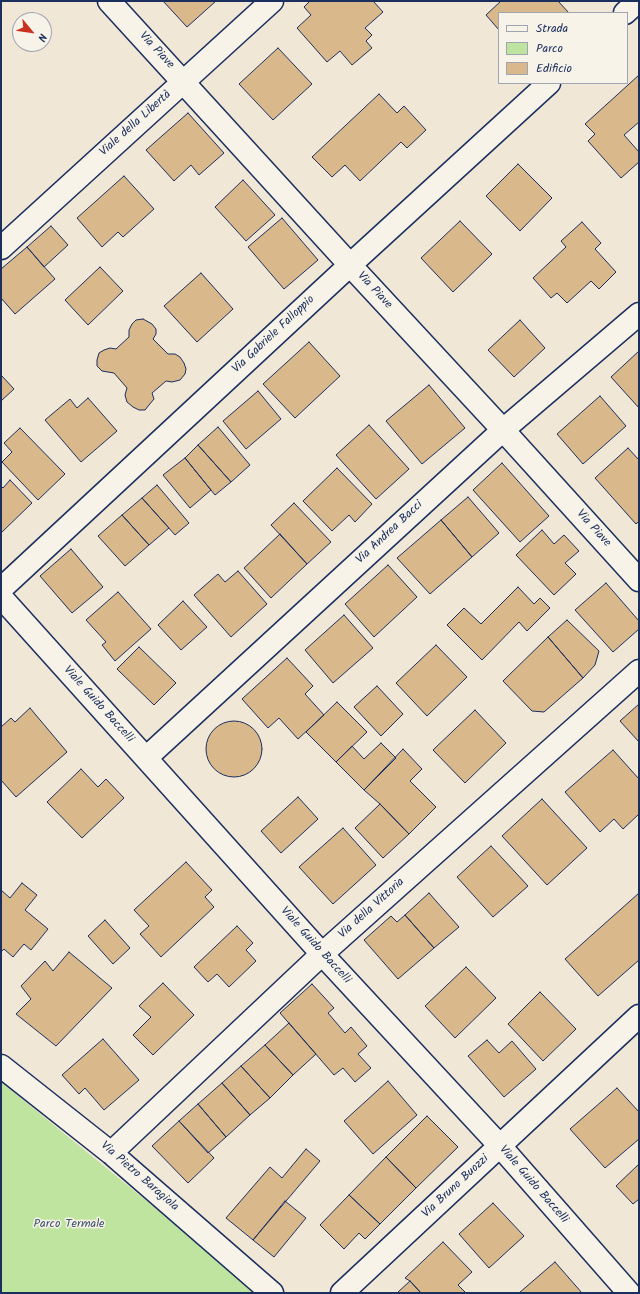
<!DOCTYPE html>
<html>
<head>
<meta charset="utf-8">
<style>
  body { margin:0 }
  #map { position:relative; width:640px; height:1294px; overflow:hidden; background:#f1e7d6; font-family:Kalam,sans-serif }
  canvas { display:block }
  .frame { position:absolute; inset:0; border:2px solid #1b2f5e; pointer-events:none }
  .legend { position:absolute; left:498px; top:12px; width:130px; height:72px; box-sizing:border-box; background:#f7f3e8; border:1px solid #9fa5b1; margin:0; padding:5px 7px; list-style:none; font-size:12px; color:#1b2f5e }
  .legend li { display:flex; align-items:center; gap:8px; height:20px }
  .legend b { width:20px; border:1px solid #9fa5b1 }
  .north { position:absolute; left:12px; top:12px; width:40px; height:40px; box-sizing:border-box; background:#f7f3e8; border:1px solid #9fa5b1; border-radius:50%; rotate:119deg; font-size:11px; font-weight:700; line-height:16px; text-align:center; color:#1b2f5e }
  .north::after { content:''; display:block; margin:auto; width:14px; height:18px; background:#c8321e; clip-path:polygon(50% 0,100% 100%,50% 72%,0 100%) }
</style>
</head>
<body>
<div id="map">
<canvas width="640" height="1294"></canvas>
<div class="frame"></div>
<ul class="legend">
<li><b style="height:5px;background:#f7f3e8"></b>Strada</li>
<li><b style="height:11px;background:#bfe49f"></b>Parco</li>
<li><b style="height:11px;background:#d9b88c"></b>Edificio</li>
</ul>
<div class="north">N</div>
</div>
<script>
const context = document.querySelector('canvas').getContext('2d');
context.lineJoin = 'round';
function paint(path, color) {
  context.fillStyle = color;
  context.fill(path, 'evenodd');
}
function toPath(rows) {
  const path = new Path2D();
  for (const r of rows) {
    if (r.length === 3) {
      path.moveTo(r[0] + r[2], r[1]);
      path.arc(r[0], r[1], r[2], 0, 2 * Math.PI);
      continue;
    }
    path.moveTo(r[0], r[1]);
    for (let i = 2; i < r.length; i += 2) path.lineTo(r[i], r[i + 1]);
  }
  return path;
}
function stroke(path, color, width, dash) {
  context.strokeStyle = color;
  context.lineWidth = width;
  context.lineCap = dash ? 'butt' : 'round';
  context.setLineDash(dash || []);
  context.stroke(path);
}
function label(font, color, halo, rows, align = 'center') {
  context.font = font + ' Kalam,sans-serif';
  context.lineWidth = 3;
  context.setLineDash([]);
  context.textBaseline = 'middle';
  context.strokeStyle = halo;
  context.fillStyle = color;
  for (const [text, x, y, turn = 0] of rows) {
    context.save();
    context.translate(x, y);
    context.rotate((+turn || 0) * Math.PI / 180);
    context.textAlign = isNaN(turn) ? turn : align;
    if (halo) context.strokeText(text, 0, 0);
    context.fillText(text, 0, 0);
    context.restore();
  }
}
const green = toPath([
  [1,1082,259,1293,1,1293]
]);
const building = toPath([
  [163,1,216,1,187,27,163,1],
  [310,1,373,1,383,12,365,28,372,35,366,41,372,48,352,65,340,51,327,62,297,28,311,15,304,7,310,1],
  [501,1,558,1,569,13,499,13,499,30,486,15,501,1],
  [278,48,312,84,273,120,239,84,278,48],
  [639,75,639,122,624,135,639,152,639,162,621,178,588,141,595,134,585,124,639,75],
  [379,94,397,113,404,106,426,130,407,148,401,142,360,181,345,165,332,177,312,157,379,94],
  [188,113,224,153,199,175,191,165,174,181,146,150,188,113],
  [518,164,552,198,520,231,486,196,518,164],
  [124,176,154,209,123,237,118,232,102,247,77,218,124,176],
  [243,180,275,215,246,241,215,207,243,180],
  [282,218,318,260,284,289,248,247,282,218],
  [460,221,492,254,453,292,421,258,460,221],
  [582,222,601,243,595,249,616,272,599,289,591,281,567,303,557,293,551,298,533,278,566,247,561,241,582,222],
  [51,226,68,245,44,267,27,247,51,226],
  [27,247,55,279,15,314,1,298,1,269,27,247],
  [100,267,123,291,88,325,65,300,100,267],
  [201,273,233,309,197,342,164,306,201,273],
  [143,319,152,324,156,329,156,334,153,339,168,354,175,354,180,357,184,363,186,369,185,374,180,380,172,382,166,381,152,393,154,399,149,405,145,410,139,410,133,407,127,402,125,395,127,388,114,373,102,371,97,366,97,360,99,353,104,350,110,348,116,349,129,337,129,330,132,324,136,320,143,319],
  [520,320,545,348,514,377,488,350,520,320],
  [309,342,340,376,295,418,263,384,309,342],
  [639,351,639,408,611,377,639,351],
  [1,375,14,389,1,401,1,375],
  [429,385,465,428,422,464,386,421,429,385],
  [258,391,281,419,246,449,223,421,258,391],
  [600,396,626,426,583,464,557,434,600,396],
  [88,398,117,431,81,462,45,420,70,399,77,408,88,398],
  [369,425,409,469,376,499,336,455,369,425],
  [218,427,250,465,231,482,198,445,218,427],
  [20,428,65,474,38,500,2,462,12,452,4,443,20,428],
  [198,445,231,482,215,495,185,458,198,445],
  [628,448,639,460,639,521,636,524,595,478,628,448],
  [185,458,211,490,190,508,163,475,185,458],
  [502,463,549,516,520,542,473,490,502,463],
  [337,468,372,504,355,522,349,515,332,531,303,501,337,468],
  [10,480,32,503,1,533,1,486,3,488,10,480],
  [157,485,189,523,175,535,142,498,157,485],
  [468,497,499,533,472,557,441,520,468,497],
  [142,498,169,528,149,545,122,515,142,498],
  [294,503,331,542,307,564,271,525,294,503],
  [122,515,149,545,125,566,98,536,122,515],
  [441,520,472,557,430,594,397,558,441,520],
  [542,530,554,544,564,535,579,551,565,563,576,574,554,595,516,555,542,530],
  [280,534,307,564,271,598,244,568,280,534],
  [71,549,103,587,72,613,40,576,71,549],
  [388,565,417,597,374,637,345,604,388,565],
  [238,571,267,604,231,637,194,595,218,574,225,582,238,571],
  [606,583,639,621,639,629,613,652,575,610,606,583],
  [518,587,534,604,540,598,550,608,527,631,519,622,482,660,447,625,464,608,481,624,518,587],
  [118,592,151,629,115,661,102,645,106,642,86,620,118,592],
  [183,601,207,627,181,650,158,625,183,601],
  [344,615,373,648,333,683,305,650,344,615],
  [567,620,599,651,595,665,583,678,548,637,567,620],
  [548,637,583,678,544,712,532,711,503,681,548,637],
  [436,645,467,677,427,716,396,683,436,645],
  [139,647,176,683,154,705,117,669,139,647],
  [287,658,313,686,305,694,324,715,298,739,279,718,268,728,242,699,287,658],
  [377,686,403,714,381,736,354,707,377,686],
  [337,702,367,732,336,762,306,732,337,702],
  [639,704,639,742,620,721,639,704],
  [30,708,67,752,16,797,1,780,1,727,11,718,15,722,30,708],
  [475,710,506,743,465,783,433,750,475,710],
  [234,749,28],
  [381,743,396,758,364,790,336,762,352,746,364,759,381,743],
  [403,749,422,769,410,781,436,807,409,834,380,804,364,790,403,749],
  [613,750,639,779,639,814,623,829,614,819,600,832,565,792,613,750],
  [81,769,98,787,106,779,124,798,82,838,47,802,81,769],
  [298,797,318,819,281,853,261,831,298,797],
  [542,799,587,848,547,885,502,836,542,799],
  [380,804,409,834,383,858,355,828,380,804],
  [343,828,376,865,333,904,299,867,343,828],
  [491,846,528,886,493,917,457,877,491,846],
  [186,862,212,890,205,897,214,907,161,957,140,934,149,926,134,910,186,862],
  [22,883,37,895,25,910,48,929,31,950,24,944,13,957,4,949,1,952,1,890,10,898,22,883],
  [429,893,459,927,434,948,405,915,429,893],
  [639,893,639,960,598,996,565,959,639,893],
  [405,915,434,948,398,979,364,940,391,916,397,922,405,915],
  [105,920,130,948,113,964,88,936,105,920],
  [237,926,253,943,246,950,256,961,229,987,217,974,208,982,194,967,237,926],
  [69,952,112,988,56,1046,16,1014,31,999,21,986,45,961,53,971,69,952],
  [466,967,496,998,455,1038,425,1006,466,967],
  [163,983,194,1015,153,1055,133,1035,151,1017,139,1006,163,983],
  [312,984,334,1008,328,1013,345,1033,351,1027,367,1046,358,1054,371,1068,355,1082,343,1068,334,1075,280,1013,312,984],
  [540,992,576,1029,543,1061,508,1024,540,992],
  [289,1023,316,1054,293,1075,265,1045,289,1023],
  [103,1039,139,1080,104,1110,85,1088,79,1094,62,1075,103,1039],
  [487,1040,499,1053,512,1041,536,1069,504,1097,468,1056,487,1040],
  [265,1045,293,1075,270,1098,241,1066,265,1045],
  [241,1066,270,1098,250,1115,222,1083,241,1066],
  [388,1081,417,1115,373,1154,344,1121,388,1081],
  [222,1083,250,1115,226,1137,198,1104,222,1083],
  [617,1088,639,1112,639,1139,605,1168,570,1129,617,1088],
  [198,1104,226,1137,208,1153,179,1121,198,1104],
  [427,1116,458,1147,416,1188,386,1157,427,1116],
  [179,1121,214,1158,188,1183,152,1146,179,1121],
  [306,1149,320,1161,253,1240,226,1218,270,1167,282,1178,306,1149],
  [386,1157,416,1188,380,1224,349,1195,386,1157],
  [639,1164,639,1199,633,1204,616,1186,639,1164],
  [349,1195,380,1224,365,1239,359,1233,344,1249,320,1225,349,1195],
  [285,1201,306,1218,274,1257,253,1240,285,1201],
  [493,1203,524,1236,489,1268,459,1234,493,1203],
  [443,1242,472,1272,458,1285,466,1293,421,1293,410,1281,405,1278,443,1242],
  [555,1262,582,1293,519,1293,555,1262],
  [410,1281,421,1293,397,1293,410,1281]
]);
const minor = toPath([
  [109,1,350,265,503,430,639,580],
  [625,13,638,1],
  [1,248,272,1],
  [1,589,350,265,549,83],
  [1,597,322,954,500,1146,629,1293],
  [146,758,503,430,639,314],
  [1,1066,111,1153,272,1293],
  [111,1153,322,954,639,671],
  [342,1293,639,1016]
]);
const streetNames = [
  ["Via Piave",156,51,47],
  ["Viale della Libertà",136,124,-42],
  ["Via Piave",374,291,47],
  ["Via Gabriele Falloppio",274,335,-43],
  ["Via Piave",593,529,48],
  ["Via Andrea Bacci",390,533,-43],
  ["Viale Guido Baccelli",98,705,48],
  ["Via della Vittoria",372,909,-42],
  ["Viale Guido Baccelli",315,946,48],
  ["Via Pietro Baragiola",139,1177,41],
  ["Viale Guido Baccelli",533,1185,49],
  ["Via Bruno Buozzi",456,1187,-43]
];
const parkNames = [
  ["Parco Termale",69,1225]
];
paint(green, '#bfe49f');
paint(building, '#d9b88c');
stroke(building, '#1b2f5e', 1);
stroke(minor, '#1b2f5e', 25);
stroke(minor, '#f7f3e8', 22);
label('12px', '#1b2f5e', '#f7f3e8', streetNames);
label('12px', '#3c536b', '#f7f3e8', parkNames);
</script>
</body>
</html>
